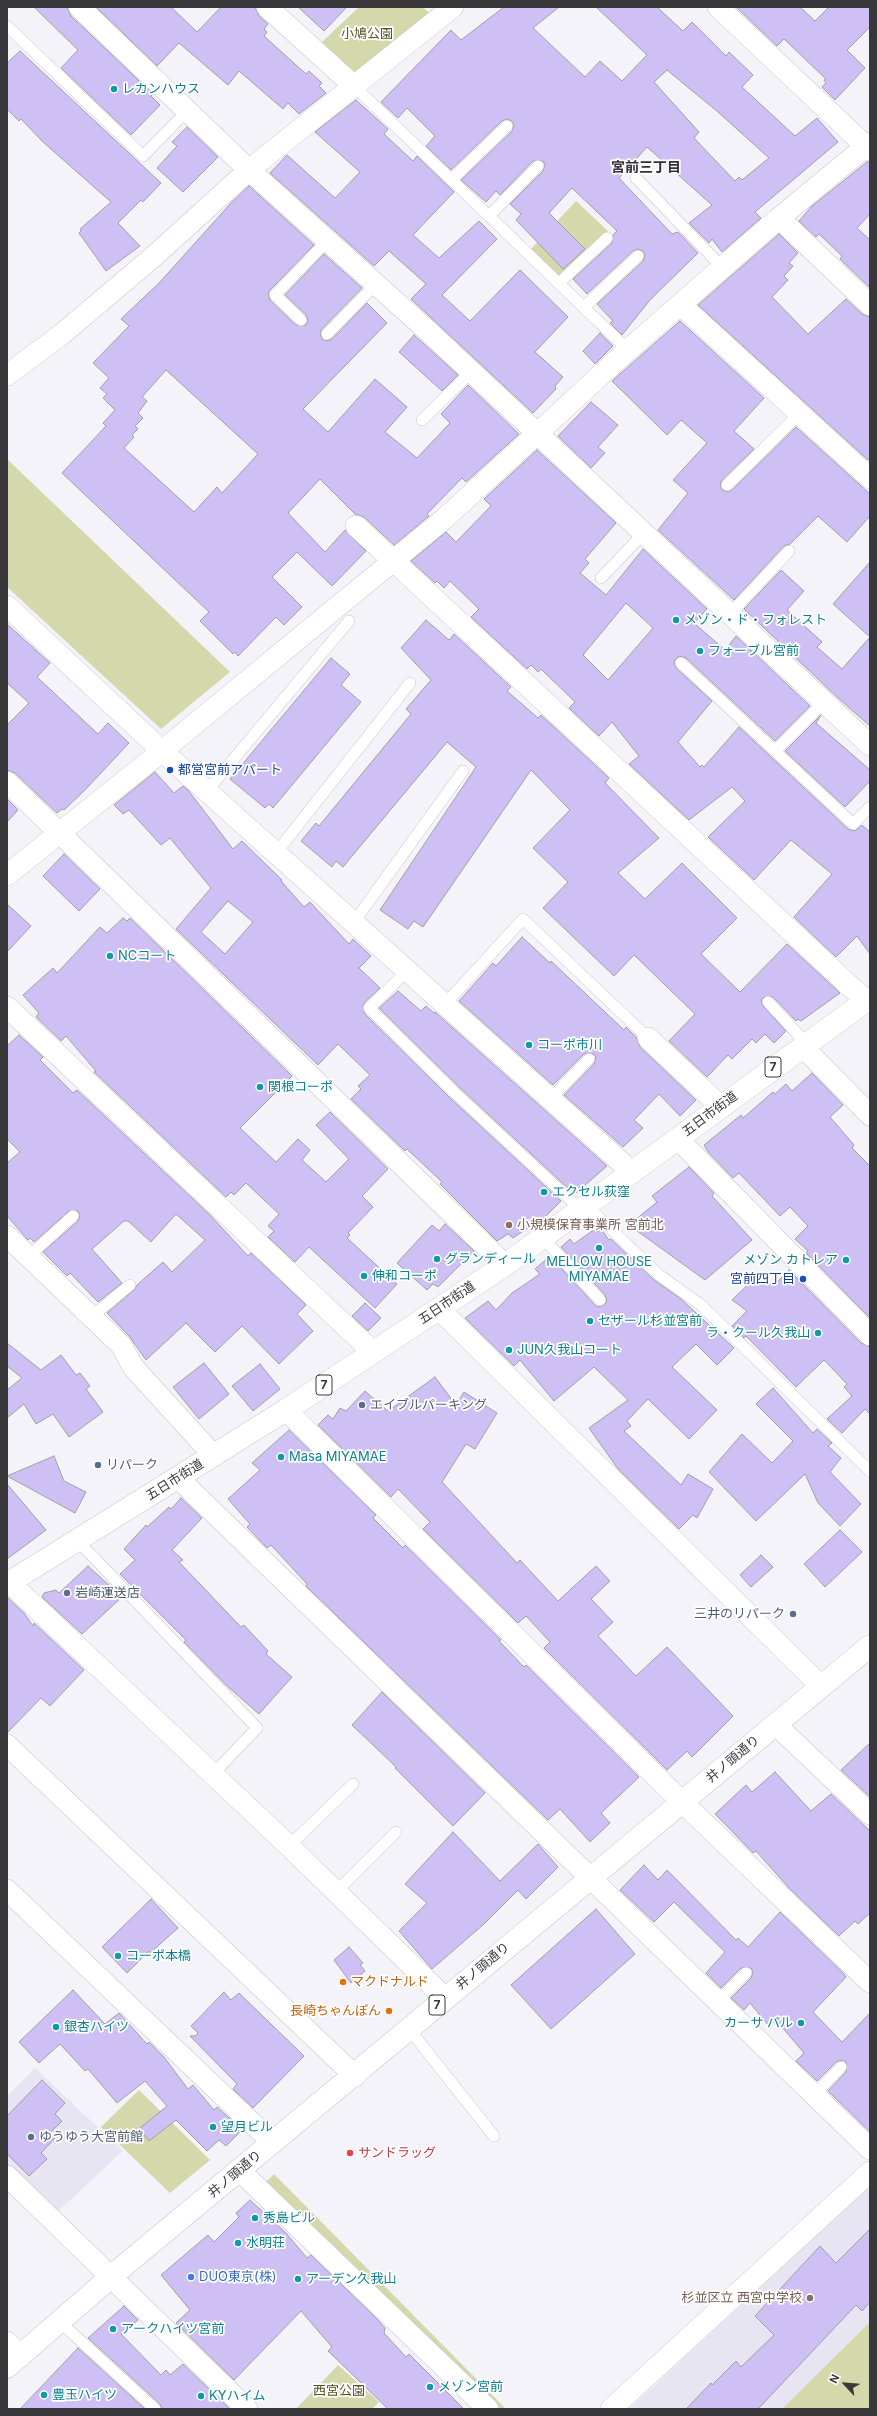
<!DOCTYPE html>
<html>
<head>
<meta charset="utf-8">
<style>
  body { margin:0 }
  #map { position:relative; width:877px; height:2416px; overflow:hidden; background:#f4f3fa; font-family:Inter,sans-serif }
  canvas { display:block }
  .frame { position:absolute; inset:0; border:8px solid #38373a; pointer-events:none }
  .north { position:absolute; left:825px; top:2364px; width:40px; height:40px; -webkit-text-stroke:3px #fff; paint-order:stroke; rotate:296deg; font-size:11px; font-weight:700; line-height:16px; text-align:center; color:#38373a }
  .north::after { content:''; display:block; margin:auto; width:14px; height:18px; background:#38373a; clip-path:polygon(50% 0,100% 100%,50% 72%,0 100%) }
</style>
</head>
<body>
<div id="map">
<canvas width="877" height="2416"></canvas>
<div class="frame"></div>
<div class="north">N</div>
</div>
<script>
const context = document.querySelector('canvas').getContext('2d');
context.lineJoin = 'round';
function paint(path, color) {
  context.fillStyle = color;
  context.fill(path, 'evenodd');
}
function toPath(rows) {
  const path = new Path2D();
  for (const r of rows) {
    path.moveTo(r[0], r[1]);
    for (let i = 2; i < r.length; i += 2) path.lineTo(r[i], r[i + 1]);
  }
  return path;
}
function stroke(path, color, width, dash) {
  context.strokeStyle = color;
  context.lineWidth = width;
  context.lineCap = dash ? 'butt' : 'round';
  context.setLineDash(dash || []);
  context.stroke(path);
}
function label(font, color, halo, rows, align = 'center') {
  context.font = font + ' Inter,"Noto Sans JP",sans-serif';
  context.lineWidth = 3.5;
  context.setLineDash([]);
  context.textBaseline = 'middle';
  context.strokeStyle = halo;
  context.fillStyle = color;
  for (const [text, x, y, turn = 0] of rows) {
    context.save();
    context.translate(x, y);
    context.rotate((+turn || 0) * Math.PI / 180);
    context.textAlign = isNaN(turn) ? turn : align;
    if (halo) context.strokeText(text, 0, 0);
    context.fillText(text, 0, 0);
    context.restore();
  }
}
const built = toPath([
  [35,2068,123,2151,54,2215,7,2166,7,2096],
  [870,2186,870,2409,629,2409]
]);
const green = toPath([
  [359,7,423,7,430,14,355,75,321,43],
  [576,201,608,231,558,277,531,249],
  [7,459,230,672,161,729,7,587],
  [139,2090,210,2160,170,2193,101,2127],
  [274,2174,506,2409,495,2409,265,2183],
  [870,2322,870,2409,782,2409],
  [338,2365,379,2402,372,2409,296,2409]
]);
const building = toPath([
  [34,7,67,7,71,16,153,94,151,96,160,105,131,135,61,68,78,50,34,7],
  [96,7,171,7,197,32,221,7,255,7,259,16,268,24,264,29,267,32,264,36,306,74,309,71,322,83,319,86,326,93,299,114,288,103,283,109,239,71,228,85,179,43,157,66,96,7],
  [298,7,347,7,324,31,298,7],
  [504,7,559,7,533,28,585,77,600,61,622,81,647,55,596,7,657,7,683,31,692,22,726,56,729,52,753,75,742,87,795,136,817,118,838,142,755,212,761,218,722,252,712,239,709,243,689,223,712,205,647,147,619,178,672,234,678,232,698,253,650,300,622,335,610,323,613,321,597,304,643,261,645,255,643,251,637,249,633,251,587,294,573,279,612,243,613,235,617,231,572,188,549,213,585,249,563,269,516,220,521,214,510,204,543,171,545,165,543,161,533,161,500,195,496,191,486,202,461,180,512,131,514,125,512,121,506,119,502,121,451,170,426,146,435,136,407,108,398,118,381,102,451,30,461,40,504,7],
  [667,70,718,112,769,158,742,180,739,177,735,181,694,138,699,132,654,82,667,70],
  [736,7,800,7,815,21,829,7,870,7,870,27,847,50,865,68,835,100,822,87,826,83,824,80,826,79,784,39,777,46,736,7],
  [20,51,161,183,143,202,141,200,118,223,140,246,106,271,79,233,81,231,80,229,111,202,43,142,21,119,19,121,7,109,7,63,20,51],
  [356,100,388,129,384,134,413,161,417,156,454,192,413,235,439,258,479,221,497,239,442,295,470,321,520,270,568,317,535,352,563,377,555,386,556,389,533,413,411,299,426,284,389,251,374,266,270,173,287,155,335,198,360,172,315,132,356,100],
  [187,127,218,157,183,192,157,168,177,146,172,142,187,127],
  [867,162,870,162,870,214,857,228,870,240,870,288,840,259,842,256,819,234,816,237,799,221,812,206,867,162],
  [249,186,314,245,270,290,268,294,270,300,296,325,306,325,308,321,306,315,285,295,324,254,362,288,322,329,320,333,322,339,326,341,332,339,367,303,387,323,303,409,328,432,375,379,407,407,385,432,417,458,450,423,441,414,468,385,519,434,466,482,462,478,427,514,429,516,394,545,364,517,355,514,320,479,288,513,325,552,345,530,366,551,332,586,297,552,272,577,302,607,284,625,276,617,238,656,235,652,233,654,200,621,209,612,62,473,106,426,103,423,115,410,103,398,107,394,100,388,109,378,93,363,129,326,121,319,160,282,231,203,249,186],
  [166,370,258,454,222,493,217,487,194,512,124,448,134,437,132,435,138,429,135,426,143,418,138,413,147,401,142,397,166,370],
  [779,234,798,253,789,263,793,266,784,276,788,280,772,297,808,334,846,299,862,314,870,317,870,457,868,460,698,305,779,234],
  [680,321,764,398,734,431,754,449,722,480,720,486,722,490,728,492,732,490,796,427,870,494,870,516,847,542,818,516,790,544,784,546,734,600,658,530,688,493,673,480,707,443,681,420,667,435,612,381,680,321],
  [600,333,613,346,595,364,583,351,600,333],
  [414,335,458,375,442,391,399,352,414,335],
  [591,402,618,425,598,447,605,453,591,468,558,436,591,402],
  [537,450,616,523,585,559,589,563,580,573,606,595,643,549,707,609,694,623,725,650,736,636,810,706,775,741,686,658,679,656,674,661,676,668,712,701,678,742,700,767,702,765,704,767,739,727,848,829,855,831,862,825,870,832,870,954,857,936,836,957,794,917,832,874,791,840,754,880,708,837,745,801,732,787,689,820,629,764,639,756,612,722,599,736,569,708,575,702,541,669,538,672,531,665,527,669,471,617,479,609,450,581,444,588,437,581,435,583,411,561,446,532,456,542,491,506,484,499,537,450],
  [626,603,653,628,608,680,583,655,626,603],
  [870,562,870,726,838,698,744,609,781,570,804,591,787,610,822,642,817,647,842,669,870,637,833,604,870,562],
  [426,620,449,640,454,634,511,687,507,691,538,718,541,715,609,778,605,783,659,838,618,873,645,899,682,863,737,918,701,954,740,992,787,944,840,993,801,1021,798,1019,796,1021,773,997,764,997,761,1000,763,1006,786,1031,774,1043,765,1034,756,1043,752,1039,732,1059,728,1055,707,1077,669,1041,695,1014,634,955,614,976,543,908,568,882,533,848,570,810,531,770,423,927,414,921,408,929,380,910,476,767,447,742,343,867,336,861,332,867,301,841,316,823,319,826,411,714,406,709,431,680,401,648,426,620],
  [7,624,50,663,37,677,98,734,108,723,129,743,85,790,64,810,62,809,57,813,15,773,7,770,7,725,29,703,7,683,7,624],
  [331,658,350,674,341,685,361,702,273,808,269,804,265,808,230,779,331,658],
  [821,715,816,723,870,770,870,781,845,807,785,751,821,715],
  [155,772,174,793,183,786,188,790,233,849,242,841,282,880,281,881,304,907,310,902,349,944,353,939,371,956,359,968,380,988,364,1003,364,1013,449,1097,561,1201,547,1215,513,1238,508,1234,497,1241,440,1184,442,1182,407,1149,405,1151,351,1099,361,1089,358,1086,370,1075,338,1044,318,1065,176,929,211,888,170,838,161,845,129,810,123,814,114,805,155,772],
  [228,901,253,922,225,954,201,932,228,901],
  [7,799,18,810,7,822,7,799],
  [64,854,100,889,79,911,43,876,64,854],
  [7,904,31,926,7,952,7,904],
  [123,918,127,921,130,918,292,1076,240,1128,276,1162,298,1139,310,1150,302,1160,326,1182,349,1159,316,1125,330,1112,388,1169,362,1196,373,1207,348,1233,350,1235,347,1238,397,1284,375,1308,309,1247,295,1262,268,1237,274,1231,268,1226,279,1214,246,1183,234,1195,231,1192,226,1197,94,1072,96,1071,66,1036,61,1041,36,1017,39,1013,23,995,53,968,57,973,100,927,107,933,123,918],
  [522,937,550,963,551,961,624,1030,626,1027,636,1037,640,1047,696,1100,680,1116,659,1094,634,1120,643,1128,623,1147,564,1095,594,1064,596,1057,594,1054,584,1054,553,1085,459,1001,493,963,496,966,522,937],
  [398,991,421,1011,426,1006,434,1013,435,1012,607,1166,576,1193,572,1192,459,1087,379,1008,398,991],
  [19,1035,43,1057,40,1060,73,1093,77,1090,210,1215,248,1256,251,1253,306,1305,297,1314,313,1331,279,1364,242,1326,215,1352,186,1323,146,1360,129,1336,107,1313,134,1290,137,1285,163,1262,172,1272,205,1240,176,1214,151,1242,128,1221,124,1221,92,1249,122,1283,98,1302,70,1273,67,1276,43,1252,78,1221,80,1215,78,1211,69,1211,34,1242,30,1238,28,1240,7,1216,7,1163,20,1152,7,1139,7,1046,19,1035],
  [812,1073,843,1105,830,1117,854,1145,852,1148,870,1166,870,1318,806,1253,808,1251,795,1239,808,1226,790,1207,780,1216,739,1173,733,1178,708,1152,704,1145,741,1115,743,1118,773,1092,775,1094,786,1084,792,1091,812,1073],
  [689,1167,714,1193,712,1196,752,1240,705,1280,629,1225,657,1202,652,1196,689,1167],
  [445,1224,474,1251,438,1287,433,1284,427,1290,397,1263,432,1225,439,1231,445,1224],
  [595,1229,597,1232,601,1229,609,1240,611,1239,654,1280,681,1299,734,1348,717,1365,696,1344,672,1367,717,1410,689,1439,648,1399,627,1421,631,1426,624,1431,681,1485,688,1474,713,1489,697,1518,693,1515,679,1529,618,1469,589,1428,628,1400,594,1367,554,1401,520,1360,514,1366,465,1318,488,1301,496,1310,512,1293,540,1274,535,1269,550,1256,595,1305,598,1307,604,1305,607,1302,605,1295,561,1247,570,1239,574,1244,595,1229],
  [789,1270,861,1343,870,1347,870,1414,865,1409,842,1433,827,1419,852,1396,844,1387,847,1384,824,1360,796,1387,746,1336,744,1338,732,1326,747,1311,732,1300,761,1272,773,1286,789,1270],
  [365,1303,381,1318,368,1331,352,1316,365,1303],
  [7,1343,41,1370,61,1355,76,1375,80,1373,90,1386,86,1389,103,1412,69,1437,53,1414,36,1424,24,1404,7,1418,7,1390,22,1378,7,1366,7,1343],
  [204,1363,229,1394,199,1419,173,1387,204,1363],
  [260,1364,280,1389,253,1411,232,1386,260,1364],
  [435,1377,456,1405,464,1392,497,1413,475,1449,466,1444,442,1482,517,1563,520,1560,558,1601,596,1566,610,1581,591,1599,613,1622,598,1636,636,1676,667,1647,733,1716,692,1757,687,1751,667,1770,544,1648,550,1642,526,1616,518,1623,423,1529,430,1522,398,1489,391,1497,318,1425,328,1415,333,1419,340,1408,346,1411,365,1391,388,1411,435,1377],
  [773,1388,813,1433,817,1429,832,1443,828,1446,841,1458,830,1472,861,1504,840,1526,818,1503,805,1474,756,1521,709,1472,742,1434,772,1463,793,1441,756,1404,773,1388],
  [289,1430,376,1515,373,1518,403,1548,405,1545,501,1640,499,1641,524,1667,526,1665,639,1777,601,1813,610,1823,590,1842,560,1809,548,1820,306,1586,307,1584,271,1545,267,1548,247,1527,250,1524,228,1499,260,1470,252,1463,289,1430],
  [54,1456,64,1481,86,1492,75,1513,7,1476,54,1456],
  [7,1484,46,1530,7,1559,7,1484],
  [181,1498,202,1518,172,1550,183,1560,179,1562,241,1627,244,1625,268,1651,266,1654,292,1677,259,1714,227,1686,184,1642,186,1640,120,1574,135,1560,124,1549,146,1525,147,1527,169,1507,171,1509,181,1498],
  [840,1530,862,1552,825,1587,804,1564,840,1530],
  [761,1555,773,1567,751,1587,740,1575,761,1555],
  [88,1566,122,1597,82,1634,42,1597,44,1593,56,1590,59,1593,88,1566],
  [7,1597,24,1613,33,1626,34,1623,84,1670,50,1706,41,1698,7,1733,7,1597],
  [382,1692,485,1793,453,1826,395,1768,396,1767,352,1725,382,1692],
  [870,1743,870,1797,841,1770,870,1743],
  [775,1772,811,1811,831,1794,870,1831,870,1913,858,1924,855,1921,839,1936,789,1888,756,1851,753,1853,715,1814,746,1785,752,1792,775,1772],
  [453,1832,500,1881,538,1844,558,1867,526,1899,518,1890,484,1924,432,1969,399,1931,427,1903,405,1884,453,1832],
  [644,1865,658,1880,667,1870,736,1940,738,1938,748,1947,780,1912,844,1974,846,1977,813,2012,842,2042,870,2013,870,2132,828,2091,846,2072,846,2062,842,2060,836,2062,817,2081,796,2061,804,2053,776,2020,769,2026,750,2003,744,2010,731,1998,751,1978,753,1972,751,1968,741,1968,721,1988,706,1973,725,1952,674,1902,654,1922,620,1890,644,1865],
  [151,1899,178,1928,150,1953,149,1951,127,1973,102,1947,151,1899],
  [596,1909,635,1954,551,2029,511,1985,596,1909],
  [349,1947,363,1963,360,1965,365,1971,351,1983,334,1960,349,1947],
  [73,1990,105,2024,119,2013,147,2044,149,2042,164,2057,188,2089,193,2085,214,2110,217,2107,236,2124,234,2126,240,2132,226,2146,219,2140,207,2151,176,2120,149,2141,139,2129,167,2106,145,2081,117,2103,88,2069,85,2071,60,2044,39,2063,19,2042,73,1990],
  [224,1992,231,2000,239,1993,304,2056,253,2108,233,2089,237,2084,190,2036,195,2036,198,2033,191,2026,224,1992],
  [42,2080,65,2103,55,2114,62,2121,50,2133,55,2138,41,2153,47,2159,29,2176,7,2154,7,2116,42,2080],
  [250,2200,286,2233,307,2258,311,2255,377,2319,385,2328,384,2333,406,2357,409,2354,464,2409,388,2409,328,2351,332,2347,301,2311,234,2380,176,2323,190,2310,161,2275,208,2235,214,2242,239,2217,236,2213,250,2200],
  [870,2229,870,2302,862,2311,856,2305,758,2409,686,2409,711,2383,712,2385,736,2361,741,2367,774,2335,755,2316,820,2246,836,2263,870,2229],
  [124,2306,138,2320,121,2334,161,2375,166,2370,170,2375,183,2364,230,2409,162,2409,160,2404,88,2338,124,2306],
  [78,2348,145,2409,20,2409,78,2348]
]);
const lane = toPath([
  [7,26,143,156,188,110],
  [354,86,628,350],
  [636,178,723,268],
  [452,179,507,126],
  [489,216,538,166],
  [559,283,607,238],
  [584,307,638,256],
  [301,320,275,295,327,241],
  [327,334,376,284],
  [422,420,472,371],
  [727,485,799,414],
  [601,578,645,532],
  [731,613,789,551],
  [681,663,853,824,870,807],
  [775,751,824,702],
  [207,791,349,621],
  [276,853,410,683],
  [354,922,463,771],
  [408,970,369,1008,454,1092,580,1209],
  [768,1002,806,1043],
  [445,1004,523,919,648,1038],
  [551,1098,589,1059],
  [586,1205,659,1275,701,1305,870,1471],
  [542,1237,600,1300],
  [28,1257,73,1216],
  [91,1317,130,1285],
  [77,1540,257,1728,213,1774],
  [289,1846,353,1784],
  [336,1892,396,1832],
  [718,2001,746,1973],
  [409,2029,494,2136],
  [814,2095,841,2067],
  [60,2322,155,2409]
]);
const street = toPath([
  [79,7,249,170,428,331,870,745],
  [267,7,354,86],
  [718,7,870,150],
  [779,218,870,305],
  [681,305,870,478],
  [7,375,62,334,153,257,249,170,453,7],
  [356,526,866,1001],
  [7,606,162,751,632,1172],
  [7,782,505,1265],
  [7,875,162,751,444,519,628,350,779,218,870,143],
  [7,1007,373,1352],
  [648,1038,720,1106],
  [802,1046,870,1115],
  [678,1139,870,1335],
  [7,1236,121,1345,133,1367,214,1456],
  [439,1309,821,1686],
  [286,1410,682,1802,870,1982],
  [179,1479,870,2149],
  [10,1583,289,1846,445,1998],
  [775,1724,870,1814],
  [7,1745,355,2076],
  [7,1890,273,2143],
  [240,2171,488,2409],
  [7,2176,247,2409],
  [7,2342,21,2356],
  [611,2409,870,2172]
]);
const primary = toPath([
  [7,1584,286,1410,505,1265,870,998],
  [7,2367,126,2264,870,1646]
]);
const markers = [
  [114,89,4,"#0f9aa8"],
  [676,620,4,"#0f9aa8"],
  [700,651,4,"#0f9aa8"],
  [170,770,4,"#1a4fb4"],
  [110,956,4,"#0f9aa8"],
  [529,1045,4,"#0f9aa8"],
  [260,1087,4,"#0f9aa8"],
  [544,1192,4,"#0f9aa8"],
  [509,1225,4,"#8d6e63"],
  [599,1248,4,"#0f9aa8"],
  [437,1259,4,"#0f9aa8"],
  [846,1260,4,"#0f9aa8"],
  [364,1276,4,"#0f9aa8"],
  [803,1279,4,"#1a4fb4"],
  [590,1321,4,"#0f9aa8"],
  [818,1333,4,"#0f9aa8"],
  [509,1350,4,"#0f9aa8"],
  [362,1405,4,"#5c6f8a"],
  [281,1457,4,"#0f9aa8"],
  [98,1465,4,"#5c6f8a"],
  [67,1593,4,"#5c6f8a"],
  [793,1614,4,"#5c6f8a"],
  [118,1956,4,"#0f9aa8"],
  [343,1982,4,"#e8710a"],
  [389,2011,4,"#e8710a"],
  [801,2023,4,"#0f9aa8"],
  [56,2027,4,"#0f9aa8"],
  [213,2127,4,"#0f9aa8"],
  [31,2137,4,"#5c6f8a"],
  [350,2153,4,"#e0444e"],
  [255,2218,4,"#0f9aa8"],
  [238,2243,4,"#0f9aa8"],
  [191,2277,4,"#3f7fe0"],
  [298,2279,4,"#0f9aa8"],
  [810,2298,4,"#8d6e63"],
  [113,2329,4,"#0f9aa8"],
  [430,2387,4,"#0f9aa8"],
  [44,2395,4,"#0f9aa8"],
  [201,2396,4,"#0f9aa8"]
];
const shields = [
  [773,1067,16],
  [324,1385,16],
  [437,2005,16]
];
const shieldNames = [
  ["7",773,1067],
  ["7",324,1385],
  ["7",437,2005]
];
const parkNames = [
  ["小鳩公園",367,34],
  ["西宮公園",339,2391]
];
const cultureNames = [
  ["レカンハウス",122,89],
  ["メゾン・ド・フォレスト",684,620],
  ["フォーブル宮前",708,651],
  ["NCコート",118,956],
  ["コーポ市川",537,1045],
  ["関根コーポ",268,1087],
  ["エクセル荻窪",552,1192],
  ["グランディール",445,1259],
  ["メゾン カトレア",838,1260,"right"],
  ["MELLOW HOUSE",599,1262,"center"],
  ["MIYAMAE",599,1277,"center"],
  ["伸和コーポ",372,1276],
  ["セザール杉並宮前",598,1321],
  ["ラ・クール久我山",810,1333,"right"],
  ["JUN久我山コート",517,1350],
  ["Masa MIYAMAE",289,1457],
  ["コーポ本橋",126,1956],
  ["カーサ パル",793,2023,"right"],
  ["銀杏ハイツ",64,2027],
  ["望月ビル",221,2127],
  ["秀島ビル",263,2218],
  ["水明荘",246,2243],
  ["アーデン久我山",306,2279],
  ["アークハイツ宮前",121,2329],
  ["メゾン宮前",438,2387],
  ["豊玉ハイツ",52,2395],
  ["KYハイム",209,2396]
];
const transitNames = [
  ["都営宮前アパート",178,770],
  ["宮前四丁目",795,1279,"right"]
];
const streetNames = [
  ["五日市街道",710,1114,-37],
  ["五日市街道",447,1303,-34],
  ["五日市街道",175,1480,-32],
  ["井ノ頭通り",733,1759,-40],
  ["井ノ頭通り",483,1966,-40],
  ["井ノ頭通り",235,2174,-40]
];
const educationNames = [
  ["小規模保育事業所 宮前北",517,1225],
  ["杉並区立 西宮中学校",802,2298,"right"]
];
const serviceNames = [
  ["エイブルパーキング",370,1405],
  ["リパーク",106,1465],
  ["岩崎運送店",75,1593],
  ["三井のリパーク",785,1614,"right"],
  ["ゆうゆう大宮前館",39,2137]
];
const foodNames = [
  ["マクドナルド",351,1982],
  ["長崎ちゃんぽん",381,2011,"right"]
];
const healthNames = [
  ["サンドラッグ",358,2153]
];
const shopNames = [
  ["DUO東京(株)",199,2277]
];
const neighbourhoodNames = [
  ["宮前三丁目",646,168]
];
paint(built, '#e8e5f3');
paint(green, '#d4d8aa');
paint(building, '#cec0f5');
stroke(building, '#a19fa5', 1);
stroke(lane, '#c8c6cd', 12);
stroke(street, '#c8c6cd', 22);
stroke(primary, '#c8c6cd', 23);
stroke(lane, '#fff', 11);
stroke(street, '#fff', 21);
stroke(primary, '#fff', 22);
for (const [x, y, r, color] of markers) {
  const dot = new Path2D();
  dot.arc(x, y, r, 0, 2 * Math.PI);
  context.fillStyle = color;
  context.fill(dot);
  stroke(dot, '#fff', 1.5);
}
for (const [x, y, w] of shields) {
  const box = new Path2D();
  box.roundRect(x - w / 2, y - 10, w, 20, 3);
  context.fillStyle = '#fff';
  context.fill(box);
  stroke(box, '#38373a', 1);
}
label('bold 12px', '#38373a', null, shieldNames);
label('13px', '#535520', '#fff', parkNames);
label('13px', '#0d838f', '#fff', cultureNames, 'left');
label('13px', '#164399', '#fff', transitNames, 'left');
label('13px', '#38373a', '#fff', streetNames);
label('13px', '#785e54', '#fff', educationNames, 'left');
label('13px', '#4e5e75', '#fff', serviceNames, 'left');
label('13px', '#c56008', '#fff', foodNames, 'left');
label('13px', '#be3a42', '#fff', healthNames, 'left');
label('13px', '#366cbe', '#fff', shopNames, 'left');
label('bold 14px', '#333237', '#fff', neighbourhoodNames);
</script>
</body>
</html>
